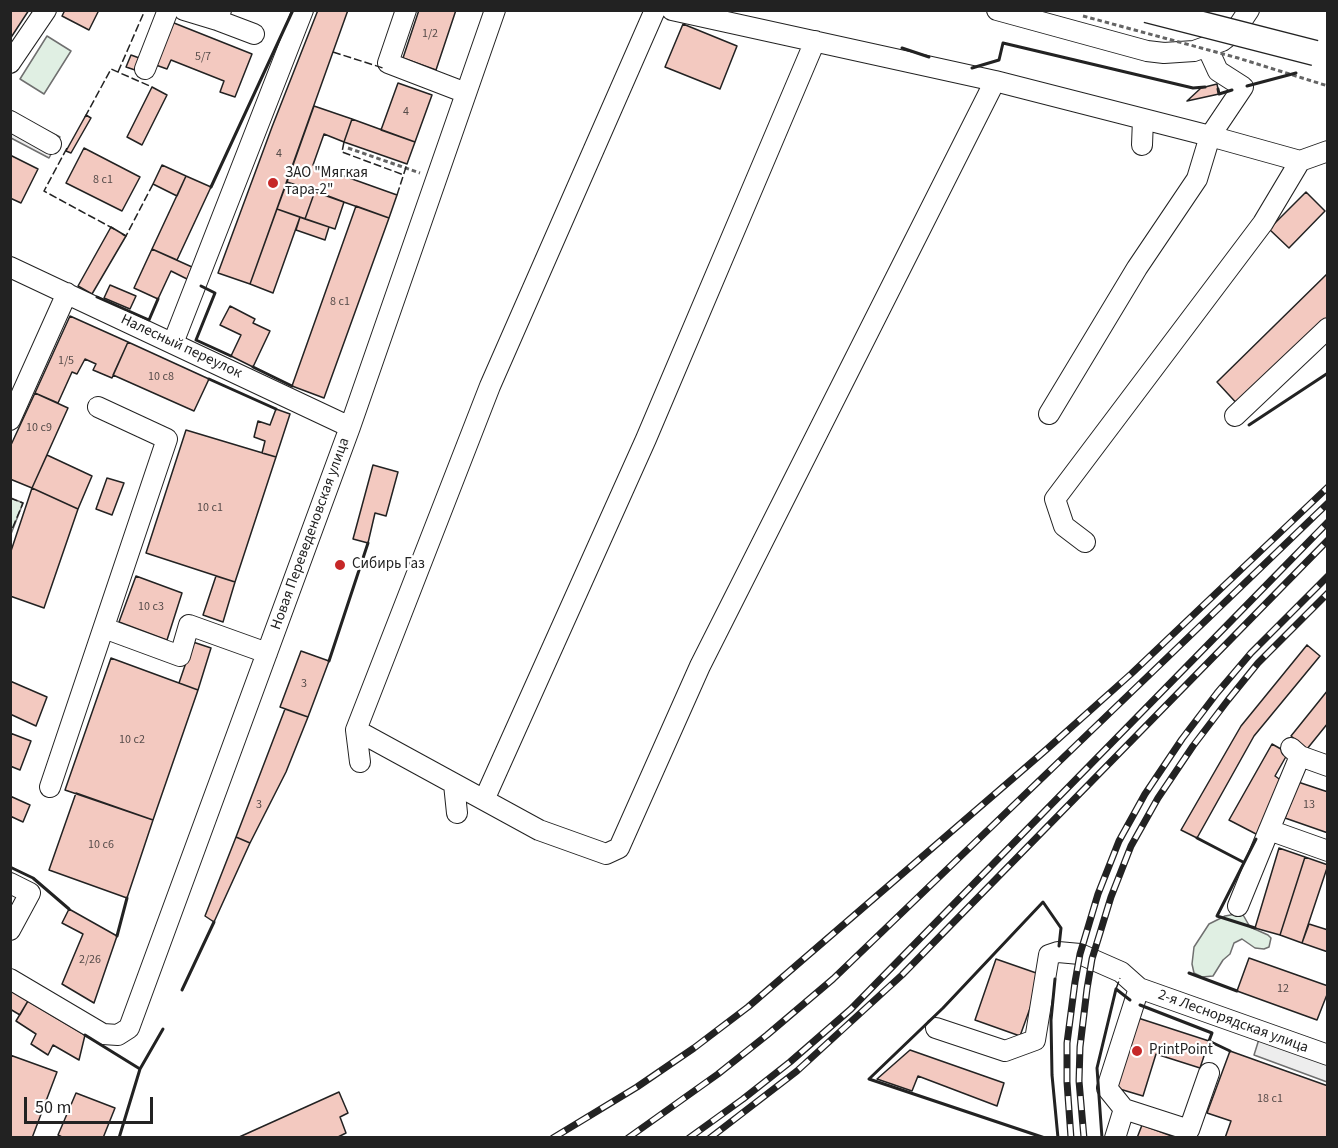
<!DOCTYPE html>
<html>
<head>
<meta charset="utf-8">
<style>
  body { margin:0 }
  #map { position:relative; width:1338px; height:1148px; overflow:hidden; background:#fff; font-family:"Source Sans 3",sans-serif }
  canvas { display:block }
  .frame { position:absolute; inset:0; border:12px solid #222; pointer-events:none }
  .scale { position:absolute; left:24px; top:1097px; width:129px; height:27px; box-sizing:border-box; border:3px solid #222; border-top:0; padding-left:8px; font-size:18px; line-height:21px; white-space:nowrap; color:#222; -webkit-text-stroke:4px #fff; paint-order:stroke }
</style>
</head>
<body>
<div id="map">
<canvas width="1338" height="1148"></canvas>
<div class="frame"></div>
<div class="scale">50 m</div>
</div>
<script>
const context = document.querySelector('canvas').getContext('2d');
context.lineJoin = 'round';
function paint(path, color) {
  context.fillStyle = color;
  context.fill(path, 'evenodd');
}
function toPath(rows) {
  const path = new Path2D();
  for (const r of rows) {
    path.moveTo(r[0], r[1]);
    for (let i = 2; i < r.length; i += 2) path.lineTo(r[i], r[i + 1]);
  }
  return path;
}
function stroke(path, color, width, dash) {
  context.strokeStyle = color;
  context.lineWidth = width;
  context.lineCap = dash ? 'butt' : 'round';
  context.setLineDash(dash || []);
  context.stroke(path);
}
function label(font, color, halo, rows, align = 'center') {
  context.font = font + ' "Source Sans 3",sans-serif';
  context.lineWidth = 4.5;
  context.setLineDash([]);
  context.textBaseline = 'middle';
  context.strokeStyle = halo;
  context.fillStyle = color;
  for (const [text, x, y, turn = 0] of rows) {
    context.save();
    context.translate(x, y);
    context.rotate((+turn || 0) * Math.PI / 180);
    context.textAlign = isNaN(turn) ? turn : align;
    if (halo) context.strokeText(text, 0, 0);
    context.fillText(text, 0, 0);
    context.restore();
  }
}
const green = toPath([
  [47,36,71,51,44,94,20,79,47,36],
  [11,498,23,503,11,534,11,498],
  [1242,913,1250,927,1268,935,1271,938,1269,947,1264,949,1255,948,1242,939,1234,943,1230,954,1223,960,1213,976,1202,977,1194,973,1192,964,1194,947,1209,924,1225,916,1242,913]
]);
const parking = toPath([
  [10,112,60,137,49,158,11,138,10,112],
  [1260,1036,1327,1060,1327,1082,1254,1055,1260,1036]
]);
const building = toPath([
  [10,10,29,10,10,39,10,10],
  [65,10,99,10,89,30,62,16,65,10],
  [318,10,348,10,250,284,218,273,272,127,318,10],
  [419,10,456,10,436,70,403,58,419,10],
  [169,21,252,54,235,97,220,92,224,81,171,60,167,69,153,64,169,21],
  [683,24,737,46,720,89,665,67,683,24],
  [131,55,142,59,138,71,126,67,131,55],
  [398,83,432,95,415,142,381,130,398,83],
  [1217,84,1219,94,1187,101,1201,88,1217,84],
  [152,87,167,95,142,145,127,137,152,87],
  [314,106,352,119,344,142,324,134,313,165,397,195,389,218,287,182,314,106],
  [86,115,91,118,71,153,66,151,86,115],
  [352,119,415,142,407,164,344,142,352,119],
  [84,148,140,177,122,211,66,183,84,148],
  [10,155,38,169,21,203,10,198,10,155],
  [162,165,186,176,177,196,153,184,162,165],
  [186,176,211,187,177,260,152,249,186,176],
  [287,182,315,191,305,219,277,209,287,182],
  [315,191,344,202,335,229,305,219,315,191],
  [1306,192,1325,211,1289,248,1269,229,1306,192],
  [356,206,389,218,324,398,292,386,356,206],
  [277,209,300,217,273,293,250,284,277,209],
  [300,217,329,227,325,240,296,230,300,217],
  [111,227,126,236,92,294,78,286,111,227],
  [152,249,192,267,187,279,171,271,158,299,134,288,152,249],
  [1328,273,1328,320,1241,408,1217,382,1328,273],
  [110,285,136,296,130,309,104,298,110,285],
  [230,306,255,319,253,323,270,331,253,367,231,356,241,335,220,325,230,306],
  [70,316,128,342,112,378,93,370,96,364,85,359,77,374,72,372,58,403,35,393,70,316],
  [128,342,209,379,194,411,113,375,128,342],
  [35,393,68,408,32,488,10,479,10,447,35,393],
  [276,409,290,414,276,457,262,453,265,441,254,437,258,421,270,425,276,409],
  [186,430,276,457,235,582,146,553,186,430],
  [47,455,92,476,78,509,32,488,47,455],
  [373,465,398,472,386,516,375,513,368,543,353,539,373,465],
  [107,478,124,483,112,515,96,509,107,478],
  [32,488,78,509,44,608,10,596,10,554,32,488],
  [136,576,182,593,167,640,119,622,136,576],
  [216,576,235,582,223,622,203,615,216,576],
  [193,642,211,648,198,690,179,683,193,642],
  [1307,645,1320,656,1254,736,1197,838,1181,830,1241,726,1307,645],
  [301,651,329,661,308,717,280,707,301,651],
  [111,658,198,690,153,820,65,790,111,658],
  [10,681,47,697,36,726,10,714,10,681],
  [1328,690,1328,723,1307,749,1291,736,1328,690],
  [285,709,308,717,286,772,250,843,236,837,285,709],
  [10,733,31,741,20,770,10,766,10,733],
  [1272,744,1288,753,1275,776,1282,781,1258,835,1229,820,1272,744],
  [1298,782,1328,792,1328,833,1285,818,1298,782],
  [76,793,153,820,127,898,49,870,76,793],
  [10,796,30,805,23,822,10,816,10,796],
  [236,837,250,843,214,922,205,916,236,837],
  [1279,848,1305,857,1280,935,1255,928,1279,848],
  [1305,857,1328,865,1302,943,1280,935,1305,857],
  [69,909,117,936,94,1003,62,984,83,934,62,923,69,909],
  [1309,924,1328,930,1328,952,1302,943,1309,924],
  [1249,958,1328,986,1328,992,1317,1020,1237,991,1249,958],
  [996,959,1042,975,1020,1036,975,1020,996,959],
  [10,990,28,1001,20,1015,10,1009,10,990],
  [28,1001,85,1035,79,1060,53,1045,48,1055,31,1044,36,1034,16,1021,28,1001],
  [1135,1017,1209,1041,1200,1068,1156,1054,1143,1096,1113,1087,1135,1017],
  [910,1050,1004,1083,997,1106,918,1076,912,1091,877,1079,910,1050],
  [1230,1051,1328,1086,1328,1138,1225,1138,1231,1121,1207,1113,1230,1051],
  [10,1055,57,1072,32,1138,10,1138,10,1055],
  [339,1092,348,1113,340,1117,346,1133,336,1138,237,1138,339,1092],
  [76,1093,115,1108,103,1138,64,1138,58,1135,76,1093],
  [1142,1125,1177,1138,1137,1138,1142,1125]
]);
const path = toPath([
  [348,148,420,173]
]);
const minor = toPath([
  [184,10,217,20],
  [221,10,217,20,254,34],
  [406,10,388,63,466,93],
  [655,10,490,386,356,730,539,830,606,854,619,848,700,666,995,81],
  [672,10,995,81,1210,136,1243,87,1218,71,1207,47],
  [997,10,1147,51,1164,53,1194,51,1222,41,1235,31,1249,10],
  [10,63,46,10],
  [145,69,168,10],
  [10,121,51,144],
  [1142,145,1143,119],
  [10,267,350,427],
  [173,343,303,10],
  [1049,414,1137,268,1197,179,1210,136,1300,161,1328,151],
  [1235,416,1328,328],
  [10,420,67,293],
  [1085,542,1064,526,1055,499,1263,223,1300,161],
  [104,628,180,656,189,625,267,653],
  [356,730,360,762],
  [1291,748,1300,756,1269,830,1328,851],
  [1300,756,1328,766],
  [454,784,457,813],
  [50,787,167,439,98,407],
  [484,800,646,439,815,41],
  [10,883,30,893,10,930],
  [1238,906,1269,830],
  [10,979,103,1034,118,1035,129,1028,350,427,495,10],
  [936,1028,1005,1051,1035,1040,1049,955,1058,952,1080,954,1121,972,1139,988,1328,1055],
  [1124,1109,1189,1130,1209,1073],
  [1115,1138,1124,1109,1107,1088,1139,988]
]);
const rail = toPath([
  [553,1138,637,1087,694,1048,748,1007,1047,749,1131,674,1328,487],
  [628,1138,718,1074,767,1035,833,979,1328,503],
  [689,1138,743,1099,790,1062,851,1009,1328,522],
  [710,1138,797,1071,902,975,1328,540],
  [1071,1138,1067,1082,1067,1043,1075,982,1080,954,1098,894,1119,841,1145,794,1182,739,1217,693,1251,653,1328,576],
  [1084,1138,1079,1081,1080,1047,1087,989,1092,959,1111,897,1131,846,1158,798,1193,746,1228,700,1258,663,1328,593]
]);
const pathBridge = toPath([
  [1083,16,1238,58,1328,86]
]);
const majorBridge = toPath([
  [1147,10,1315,53]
]);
const fence = toPath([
  [333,52,383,68],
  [118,72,145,10],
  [85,117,111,69,152,87],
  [344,142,342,152,404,175],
  [67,148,44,191,114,229],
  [397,195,407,164],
  [122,234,126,236,153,184],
  [10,498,23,503,10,534],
  [1116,989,1120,978]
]);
const wall = toPath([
  [902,48,929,57],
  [972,68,999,60,1003,43,1193,88,1205,87],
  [1247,86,1296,73],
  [1218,89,1219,94,1232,90],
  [211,187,293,10],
  [201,286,215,293,196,340,231,356],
  [97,297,149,320,158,299],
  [253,367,292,386],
  [209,379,276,409],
  [1249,425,1328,373],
  [329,661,368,543],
  [1197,838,1243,862],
  [10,867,33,878,69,909],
  [1255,928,1217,916,1256,839],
  [117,936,127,898],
  [1189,973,1237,991],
  [1055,979,1051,1020,1052,1075,1058,1138],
  [182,990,214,922],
  [1140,1005,1212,1033,1209,1041,1230,1051],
  [85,1035,140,1069,163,1029],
  [119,1138,140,1069],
  [1045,1138,869,1079,943,1008,1043,902,1061,928,1059,946],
  [1102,1138,1097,1068,1116,989,1130,1000]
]);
const markers = [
  [273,183,6,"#c62828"],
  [340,565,6,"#c62828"],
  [1137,1051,6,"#c62828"]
];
const numberNames = [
  ["1/2",430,34],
  ["5/7",203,57],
  ["4",406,112],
  ["4",279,154],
  ["8 с1",103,180],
  ["8 с1",340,302],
  ["1/5",66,361],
  ["10 с8",161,377],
  ["10 с9",39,428],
  ["10 с1",210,508],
  ["10 с3",151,607],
  ["3",304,684],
  ["10 с2",132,740],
  ["3",259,805],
  ["13",1309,805],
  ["10 с6",101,845],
  ["2/26",90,960],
  ["12",1283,989],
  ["18 с1",1270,1099]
];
const poiNames = [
  ["ЗАО \"Мягкая",285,174],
  ["тара-2\"",285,191],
  ["Сибирь Газ",352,565],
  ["PrintPoint",1149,1051]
];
const streetNames = [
  ["Налесный переулок",181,347,25],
  ["Новая Переведеновская улица",311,534,-70],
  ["2-я Леснорядская улица",1233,1022,20]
];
paint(green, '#e0efe3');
stroke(green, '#6f6f6f', 1.5);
paint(parking, '#ededed');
stroke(parking, '#6f6f6f', 1.5);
paint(building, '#f3c9c0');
stroke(building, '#222', 1.5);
stroke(minor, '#222', 22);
stroke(path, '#646464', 3, [4.5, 3]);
stroke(minor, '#fff', 20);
stroke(rail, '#222', 7);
stroke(rail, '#fff', 4.5, [14]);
stroke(majorBridge, '#222', 27, []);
stroke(pathBridge, '#646464', 3, [4.5, 3]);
stroke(majorBridge, '#fff', 24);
stroke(fence, '#222', 1.5, [8, 3]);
stroke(wall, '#222', 3);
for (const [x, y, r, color] of markers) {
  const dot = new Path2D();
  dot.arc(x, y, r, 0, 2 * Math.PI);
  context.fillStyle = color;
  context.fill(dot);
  stroke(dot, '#fff', 2);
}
label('12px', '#564c4a', null, numberNames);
label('15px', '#222', '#fff', poiNames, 'left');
label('15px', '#222', '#fff', streetNames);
</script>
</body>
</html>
